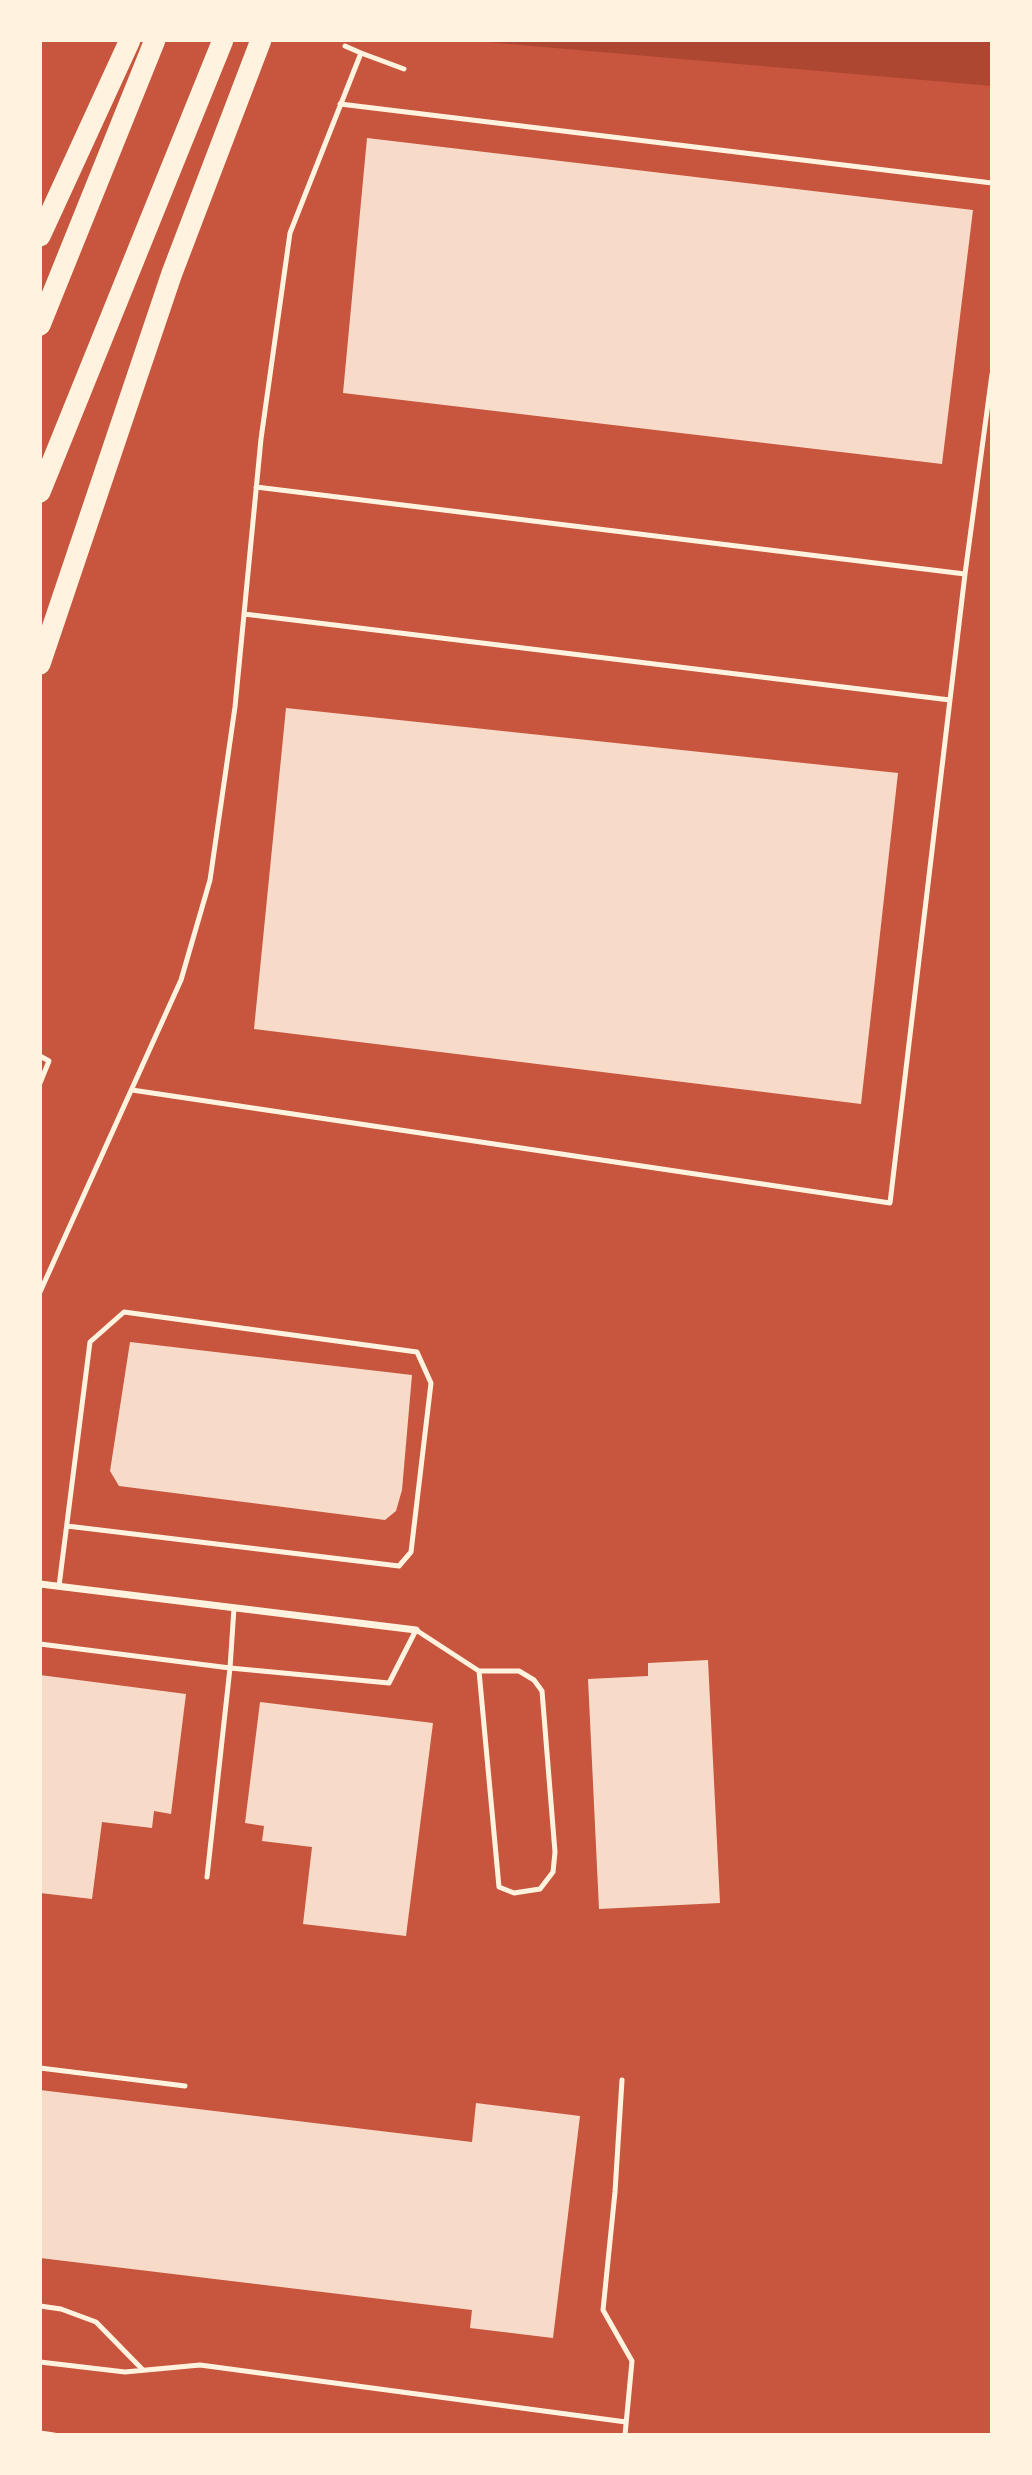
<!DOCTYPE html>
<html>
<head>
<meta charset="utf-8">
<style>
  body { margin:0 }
  #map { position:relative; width:1032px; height:2475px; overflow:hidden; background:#c8553d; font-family:Cabin,sans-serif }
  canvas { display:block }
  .frame { position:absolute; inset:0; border:42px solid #fff3e0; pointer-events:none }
</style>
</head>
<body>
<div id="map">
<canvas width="1032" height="2475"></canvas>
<div class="frame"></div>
</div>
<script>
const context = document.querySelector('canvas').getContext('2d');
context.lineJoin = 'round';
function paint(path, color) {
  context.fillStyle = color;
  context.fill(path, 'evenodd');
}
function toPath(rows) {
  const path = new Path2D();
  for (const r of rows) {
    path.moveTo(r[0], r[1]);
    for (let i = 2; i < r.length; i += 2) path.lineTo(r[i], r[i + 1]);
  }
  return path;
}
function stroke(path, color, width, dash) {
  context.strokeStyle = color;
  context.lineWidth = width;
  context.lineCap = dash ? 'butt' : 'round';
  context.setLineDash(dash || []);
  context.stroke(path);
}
const green = toPath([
  [463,40,992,40,992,86]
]);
const building = toPath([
  [367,138,973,210,942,464,343,393],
  [286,708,898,773,861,1104,254,1029],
  [130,1342,412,1375,402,1490,396,1511,385,1520,119,1486,110,1471],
  [708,1660,720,1903,599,1909,588,1679,648,1676,648,1663],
  [40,1675,186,1694,171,1814,154,1811,152,1828,102,1822,92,1899,40,1893],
  [260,1702,433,1723,406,1936,303,1924,312,1847,262,1841,264,1826,245,1823],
  [40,2090,472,2142,476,2103,580,2116,553,2338,470,2328,472,2310,40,2258]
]);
const service = toPath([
  [361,53,404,69],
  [340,104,992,183],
  [256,487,965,574,992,374],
  [244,614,950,700],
  [40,1056,49,1061,40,1083],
  [132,1090,890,1203,965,574],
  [40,1292,181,980,210,880,235,707,261,439,290,233,361,53,345,46],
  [59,1586,90,1342,124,1312,417,1352,431,1383,411,1552,399,1566,67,1526],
  [40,1644,230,1668,234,1608],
  [207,1877,230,1668,389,1683,416,1630,479,1671,519,1671,534,1680,542,1691,555,1852,553,1872,540,1889,514,1893,499,1887,479,1671],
  [40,2068,185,2086],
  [622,2080,615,2192,603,2310,632,2361,625,2435],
  [40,2306,61,2309,96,2322,143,2370],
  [40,2362,125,2372,200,2365,626,2422],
  [40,2433,54,2435]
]);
const minor = toPath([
  [40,1584,416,1630]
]);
const motorway = toPath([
  [40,236,130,40],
  [40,325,155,40],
  [40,492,223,40],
  [40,664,172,273,261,40]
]);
paint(green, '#ae4732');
paint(building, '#f7dbc8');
stroke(service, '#fff3e0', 5);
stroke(minor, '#fff3e0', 7);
stroke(motorway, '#fff3e0', 21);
</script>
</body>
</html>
